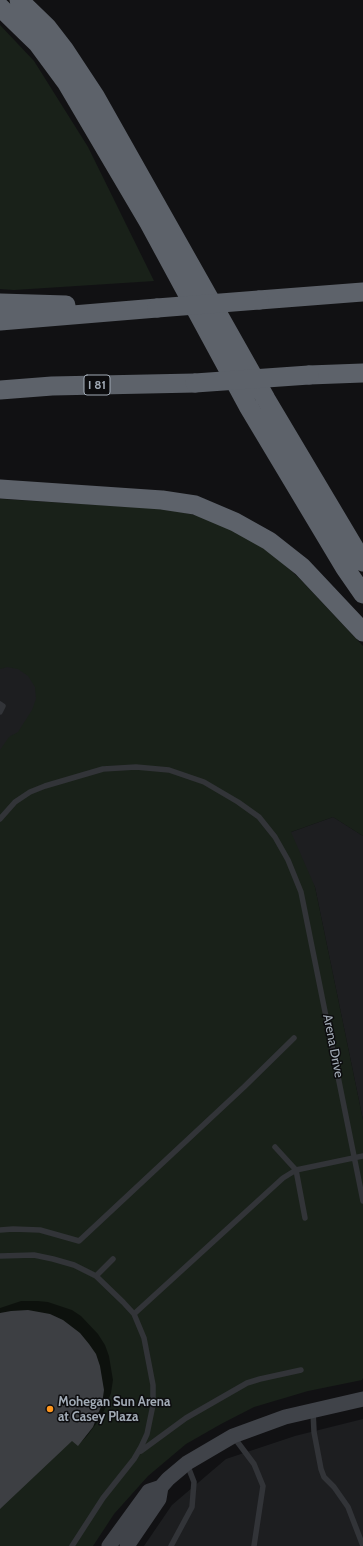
<!DOCTYPE html>
<html>
<head>
<meta charset="utf-8">
<style>
  body { margin:0 }
  canvas { display:block; background:#111113 }
</style>
</head>
<body>
<canvas width="363" height="1546"></canvas>
<script>
const context = document.querySelector('canvas').getContext('2d');
context.lineJoin = 'round';
function paint(path, color) {
  context.fillStyle = color;
  context.fill(path, 'evenodd');
}
function toPath(rows) {
  const path = new Path2D();
  for (const r of rows) {
    path.moveTo(r[0], r[1]);
    for (let i = 2; i < r.length; i += 2) path.lineTo(r[i], r[i + 1]);
  }
  return path;
}
function stroke(path, color, width, dash) {
  context.strokeStyle = color;
  context.lineWidth = width;
  context.lineCap = dash ? 'butt' : 'round';
  context.setLineDash(dash || []);
  context.stroke(path);
}
function label(font, color, halo, rows, align = 'center') {
  context.font = font + ' Cabin,sans-serif';
  context.lineWidth = 3;
  context.setLineDash([]);
  context.textBaseline = 'middle';
  context.strokeStyle = halo;
  context.fillStyle = color;
  for (const [text, x, y, turn = 0] of rows) {
    context.save();
    context.translate(x, y);
    context.rotate((+turn || 0) * Math.PI / 180);
    context.textAlign = isNaN(turn) ? turn : align;
    if (halo) context.strokeText(text, 0, 0);
    context.fillText(text, 0, 0);
    context.restore();
  }
}
const built = toPath([
  [0,652,55,684,0,765],
  [333,817,363,836,363,1120,315,887,283,835],
  [363,1419,363,1546,144,1546,172,1505,226,1459,295,1436]
]);
const green = toPath([
  [0,25,34,61,88,147,154,281,14,290,0,289],
  [0,499,166,509,199,516,240,533,275,556,300,579,363,646,363,836,333,817,291,832,315,887,363,1120,363,1378,362,1380,308,1391,254,1407,221,1424,186,1444,148,1476,114,1514,93,1546,0,1546,0,750,9,737,18,732,32,710,36,699,35,687,28,676,18,669,7,667,0,669]
]);
const shadow = toPath([
  [21,1301,38,1301,48,1302,72,1310,81,1316,98,1334,105,1345,109,1356,113,1380,111,1393,102,1416,87,1436,78,1445,72,1439,0,1508,0,1308]
]);
const building = toPath([
  [28,1310,50,1314,63,1320,80,1333,89,1344,96,1354,100,1366,104,1390,102,1404,93,1427,78,1446,72,1441,0,1509,0,1313,11,1311]
]);
const service = toPath([
  [0,704,3,706,0,712],
  [0,819,15,802,30,792,45,786,103,769,136,767,169,770,204,782,238,802,259,817,275,837,288,860,301,892,363,1201],
  [275,1147,296,1170,305,1218],
  [0,1230,13,1229,40,1230,79,1241,244,1087,294,1038],
  [0,1256,34,1255,53,1259,74,1265,96,1276,123,1302,134,1314,144,1338,153,1385,153,1405,147,1434,141,1447,134,1459,103,1498,72,1546],
  [96,1276,113,1259],
  [134,1314,283,1178,296,1170,363,1156],
  [313,1411,314,1432,321,1469,324,1477,334,1487,348,1507,363,1546],
  [233,1436,254,1464,263,1486,254,1546],
  [141,1451,186,1418,247,1383,260,1379,301,1370],
  [171,1546,192,1507,194,1482,187,1464]
]);
const secondary = toPath([
  [109,1546,149,1491,161,1487],
  [127,1546,159,1499,161,1487,168,1479,187,1463,233,1436,285,1417,363,1399]
]);
const motorway = toPath([
  [19,0,47,27,64,49,95,96,266,399,363,562],
  [0,7,38,44,66,82,149,223,248,406,345,568,363,594],
  [259,300,363,292],
  [0,303,66,305],
  [0,321,157,308],
  [309,375,363,373],
  [0,390,52,386,195,383],
  [0,489,162,500,195,505,235,522,269,541,302,567,363,632]
]);
const motorwayBridge = toPath([
  [157,308,259,300],
  [195,383,309,375]
]);
const markers = [
  [50,1409,4,"#ff961d"]
];
const shields = [
  [97,385,26]
];
const shieldNames = [
  ["I 81",97,385]
];
const streetNames = [
  ["Arena Drive",333,1046,79]
];
const poiNames = [
  ["Mohegan Sun Arena",58,1402],
  ["at Casey Plaza",58,1417]
];
paint(built, '#1d1e20');
paint(green, '#192119');
paint(shadow, '#0007');
paint(building, '#3d3f43');
stroke(service, '#323438', 5.5);
stroke(secondary, '#404349', 15);
stroke(motorway, '#5d626a', 19);
stroke(motorwayBridge, '#5d626a', 19);
for (const [x, y, r, color] of markers) {
  const dot = new Path2D();
  dot.arc(x, y, r, 0, 2 * Math.PI);
  context.fillStyle = color;
  context.fill(dot);
  stroke(dot, '#0c0c0e', 1.5);
}
for (const [x, y, w] of shields) {
  const box = new Path2D();
  box.roundRect(x - w / 2, y - 10, w, 20, 3);
  context.fillStyle = '#0c0c0e';
  context.fill(box);
  stroke(box, '#a1aab5', 1);
}
label('bold 12px', '#a1aab5', null, shieldNames);
label('13px', '#a1aab5', '#0c0c0e', streetNames);
label('bold 13px', '#a1aab5', '#0c0c0e', poiNames, 'left');
</script>
</body>
</html>
